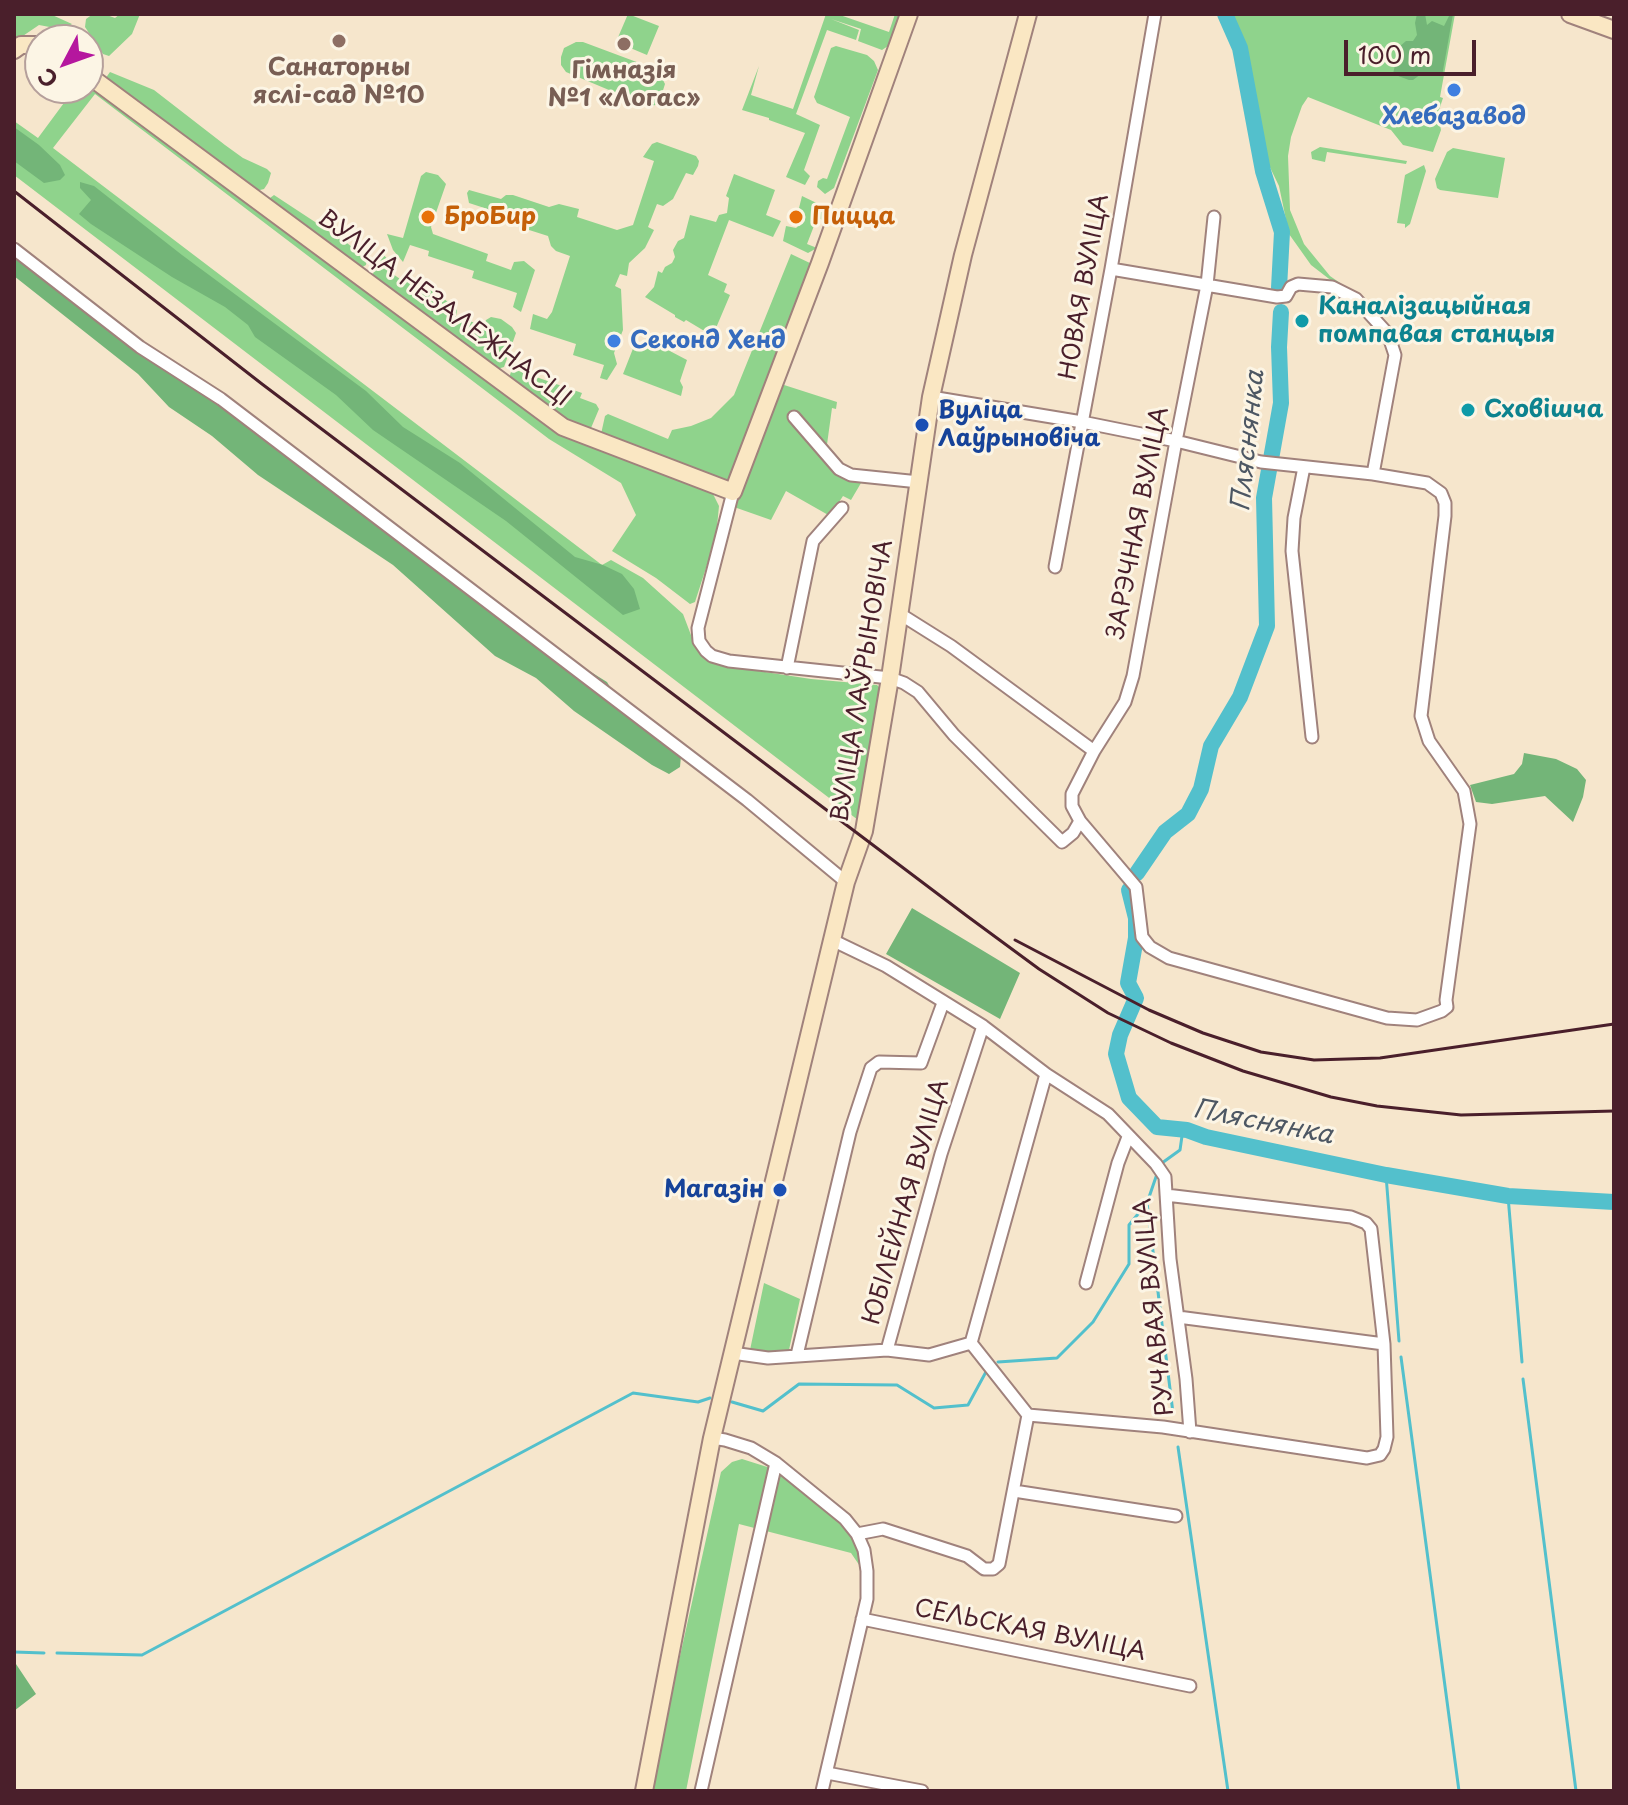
<!DOCTYPE html>
<html>
<head>
<meta charset="utf-8">
<style>
  body { margin:0 }
  #map { position:relative; width:1628px; height:1805px; overflow:hidden; background:#f6e6cc; font-family:"Playpen Sans",sans-serif }
  canvas { display:block }
  .frame { position:absolute; inset:0; border:16px solid #4a1f2b; pointer-events:none }
  .north { position:absolute; left:24px; top:24px; width:80px; height:80px; box-sizing:border-box; background:#fcf5e5; border:2px solid #b59f9b; border-radius:50%; rotate:229deg; font-size:22px; font-weight:700; line-height:32px; text-align:center; color:#4a1f2b }
  .north::after { content:''; display:block; margin:auto; width:28px; height:36px; background:#b5179e; clip-path:polygon(50% 0,100% 100%,50% 72%,0 100%) }
  .scale { position:absolute; left:1344px; top:40px; width:132px; height:36px; box-sizing:border-box; border:4px solid #4a1f2b; border-top:0; padding-left:10px; font-size:24px; line-height:28px; white-space:nowrap; color:#4a1f2b; -webkit-text-stroke:6px #fcf5e5; paint-order:stroke }
</style>
</head>
<body>
<div id="map">
<canvas width="1628" height="1805"></canvas>
<div class="frame"></div>
<div class="north">С</div>
<div class="scale">100 m</div>
</div>
<script>
const context = document.querySelector('canvas').getContext('2d');
context.lineJoin = 'round';
function paint(path, color) {
  context.fillStyle = color;
  context.fill(path, 'evenodd');
}
function toPath(rows) {
  const path = new Path2D();
  for (const r of rows) {
    path.moveTo(r[0], r[1]);
    for (let i = 2; i < r.length; i += 2) path.lineTo(r[i], r[i + 1]);
  }
  return path;
}
function stroke(path, color, width, dash) {
  context.strokeStyle = color;
  context.lineWidth = width;
  context.lineCap = dash ? 'butt' : 'round';
  context.setLineDash(dash || []);
  context.stroke(path);
}
function label(font, color, halo, rows, align = 'center') {
  context.font = font + ' "Playpen Sans",sans-serif';
  context.lineWidth = 6;
  context.setLineDash([]);
  context.textBaseline = 'middle';
  context.strokeStyle = halo;
  context.fillStyle = color;
  for (const [text, x, y, turn = 0] of rows) {
    context.save();
    context.translate(x, y);
    context.rotate((+turn || 0) * Math.PI / 180);
    context.textAlign = isNaN(turn) ? turn : align;
    if (halo) context.strokeText(text, 0, 0);
    context.fillText(text, 0, 0);
    context.restore();
  }
}
const green = toPath([
  [14,14,50,14,72,24,66,28,55,28,39,25,14,42],
  [93,14,104,14,115,18,120,14,140,14,132,34,109,56,103,54,85,27,86,19],
  [628,14,659,26,647,55,616,42],
  [826,14,837,14,889,32,895,14,900,14,888,46,882,50,858,41,861,29,831,19,859,30,856,40,827,30,796,114,820,125,804,170,810,176,805,185,786,177,805,133,769,120,769,118,742,110,759,66,751,95,793,109],
  [1225,14,1455,14,1440,97,1443,98,1435,122,1440,125,1441,130,1433,152,1403,145,1391,130,1308,97,1302,106,1291,137,1288,156,1290,210,1304,244,1330,276,1353,292,1350,295,1311,265,1289,234,1279,186,1264,155,1261,154,1240,48],
  [576,42,583,42,658,70,665,84,659,103,653,106,640,103,566,72,561,65,561,57,564,48],
  [836,46,867,55,874,61,878,70,834,188,825,194,817,187,818,181,823,178,827,179,850,117,817,103,814,97,831,48],
  [110,72,154,90,225,145,243,158,267,169,271,173,268,183,264,189,256,191,105,79],
  [88,81,561,432,711,490,719,506,716,537,695,602,690,604,656,578,612,551,636,515,621,483,549,439,95,94,53,148,602,565,611,560,643,578,683,614,694,643,705,658,719,665,811,679,877,685,880,688,880,698,858,820,14,175,14,121,38,138,75,88,88,88],
  [657,142,696,156,699,161,698,166,693,175,686,173,673,199,663,206,657,204,648,227,654,230,645,248,629,263,627,276,620,274,615,286,621,289,623,330,614,353,617,364,607,380,600,378,604,365,573,355,576,344,530,329,533,314,547,319,552,312,570,256,556,251,551,246,548,236,504,222,506,215,469,203,467,193,469,190,501,199,506,195,513,195,549,207,559,204,579,209,577,217,617,230,633,225,654,161,643,157,652,144],
  [1320,147,1407,161,1406,164,1327,152,1325,162,1316,160,1312,159,1311,152],
  [1453,148,1505,158,1498,198,1440,190,1437,188,1435,179,1447,152],
  [1424,165,1426,171,1410,224,1405,228,1405,224,1397,223,1405,175],
  [426,172,438,175,446,184,431,227,433,234,488,254,486,261,511,270,514,262,524,261,535,270,521,312,513,307,517,293,472,278,474,271,428,256,429,251,410,245,403,262,393,250,387,234,403,238,421,176],
  [734,174,775,190,766,215,781,221,773,237,729,220,708,275,727,284,724,292,730,295,713,335,711,335,686,320,684,322,675,317,675,315,645,297,654,287,658,271,662,273,665,267,672,263,675,257,673,250,678,241,684,238,690,215,716,222,719,215,727,213,729,198,726,196],
  [274,195,347,243,367,259,366,265,359,269,272,202,270,198],
  [802,196,829,209,826,221,817,218,807,244,817,248,808,253,783,241,786,226,796,228,801,223,803,215,799,208],
  [381,252,393,265,390,272,403,281,406,277,424,285,451,304,457,310,456,316,483,326,486,320,491,317,501,319,512,327,516,333,504,367,494,370,372,278,378,254],
  [791,254,812,264,732,476,725,481,601,434,605,416,608,414,668,439,672,430,691,426,711,418,734,395],
  [647,339,687,360,680,381,683,387,681,396,623,374,634,346],
  [516,370,582,393,580,398,596,404,599,409,591,428,583,429,565,421,509,378,511,372],
  [781,384,837,402,836,409,832,408,825,459,848,479,861,483,851,500,843,496,830,516,786,491,771,520,734,507],
  [764,1283,800,1299,789,1350,786,1353,750,1350],
  [742,1459,783,1472,854,1533,868,1578,851,1553,739,1524,686,1791,650,1791,721,1472,732,1462]
]);
const forest = toPath([
  [1417,14,1425,14,1427,25,1432,21,1444,26,1450,14,1453,14,1442,76,1421,74,1413,80,1409,80,1393,74,1399,47,1406,41,1413,41,1417,35,1415,23],
  [14,127,39,145,60,165,65,175,60,180,44,183,14,161],
  [80,182,94,186,182,255,366,391,403,427,460,463,575,557,603,565,622,574,634,589,640,609,623,615,506,521,373,430,336,395,255,337,248,325,225,307,172,277,91,224,79,214,91,200,80,188],
  [14,255,220,404,564,668,586,669,607,682,617,699,681,756,680,767,669,774,652,765,574,711,536,678,495,656,393,565,258,475,212,436,169,407,138,374,14,276],
  [1524,753,1556,759,1577,769,1586,780,1583,797,1573,822,1545,796,1492,804,1476,802,1470,785,1514,774,1522,764],
  [912,908,1020,973,1000,1019,886,954],
  [14,1661,36,1694,14,1711]
]);
const stream = toPath([
  [1162,1163,1180,1150,1182,1136,1187,1130],
  [1386,1175,1399,1341],
  [1508,1196,1522,1362],
  [1147,1203,1173,1413],
  [1401,1357,1459,1791],
  [998,1362,1057,1358,1093,1322,1129,1264,1129,1225,1147,1203,1157,1174],
  [1523,1379,1576,1791],
  [732,1402,763,1411,799,1384,897,1385,934,1408,968,1405,987,1370],
  [1178,1447,1228,1791],
  [14,1652,44,1653],
  [57,1653,142,1655,633,1393,698,1402,710,1398]
]);
const river = toPath([
  [1225,14,1240,48,1263,171,1282,232,1279,288],
  [1137,873,1165,832,1188,814,1201,789,1211,746,1240,697,1267,626,1264,498,1281,403,1279,347,1281,312],
  [1129,890,1136,918,1136,938,1128,983,1136,998,1120,1035,1116,1054,1129,1098,1157,1127,1187,1130,1206,1137,1386,1175,1508,1196,1614,1202]
]);
const minor = toPath([
  [14,249,140,347,221,399,747,800,846,882],
  [1111,269,1277,297,1286,296,1291,287,1298,284,1332,287,1356,299,1388,334,1395,355,1373,474],
  [931,397,1082,422,1176,441,1261,462,1373,474,1427,483,1441,493,1445,503,1445,516,1421,716,1429,741,1464,791,1470,824,1446,1000,1447,1007,1442,1011,1417,1020,1387,1018,1169,958,1150,947,1142,937,1136,887,1080,821,1072,806,1072,794,1094,751,1125,702,1133,676,1176,441,1207,285,1214,217],
  [794,417,839,469,851,475,919,482],
  [1304,467,1294,518,1292,551,1312,737],
  [733,492,698,628,699,641,706,651,712,656,729,661,890,678,904,683,918,692,954,735,1062,842,1073,833,1080,821],
  [1055,567,1111,269,1155,14],
  [900,614,951,646,1094,751],
  [787,668,813,541,842,508],
  [832,940,886,966,983,1026,1046,1074],
  [1086,1283,1118,1163,1128,1137],
  [1178,1317,1384,1344],
  [971,1343,1046,1074,1108,1114,1156,1164,1165,1177,1170,1259,1186,1379,1190,1432],
  [887,1350,929,1355,971,1343],
  [732,1353,768,1358,887,1350,941,1154,983,1026],
  [797,1355,850,1132,871,1068,879,1062,921,1063,943,1003],
  [1028,1415,1163,1427,1367,1458,1380,1455,1384,1449,1387,1437,1384,1344,1371,1229,1366,1223,1351,1217,1166,1195],
  [712,1438,725,1440,751,1448,776,1463,845,1519,857,1534,864,1550,867,1571,867,1599,822,1791],
  [1014,1491,1176,1516],
  [857,1534,883,1529,967,1556,984,1569,993,1569,999,1564,1028,1415,971,1343],
  [862,1619,1190,1686],
  [827,1773,922,1791],
  [701,1791,776,1463]
]);
const secondary = toPath([
  [1570,14,1614,30],
  [14,50,21,45,40,45],
  [88,75,563,427,733,492,820,263,909,14],
  [644,1791,712,1438,846,882,864,831,890,678,931,397,945,335,963,255,1028,14]
]);
const rail = toPath([
  [14,191,262,384,967,916,1039,969,1108,1013,1171,1043,1243,1071,1331,1097,1377,1106,1461,1115,1614,1111],
  [1015,940,1149,1010,1203,1033,1261,1052,1314,1060,1380,1058,1614,1024]
]);
const markers = [
  [339,41,8,"#8d6e63"],
  [624,44,8,"#8d6e63"],
  [1454,90,8,"#3f7fe0"],
  [428,217,8,"#e8710a"],
  [796,217,8,"#e8710a"],
  [1302,321,8,"#0f9aa8"],
  [614,341,8,"#3f7fe0"],
  [1468,410,8,"#0f9aa8"],
  [922,425,8,"#1a4fb4"],
  [780,1190,8,"#1a4fb4"]
];
const educationNames = [
  ["Санаторны",339,68],
  ["яслі-сад №10",339,96],
  ["Гімназія",624,71],
  ["№1 «Логас»",624,99]
];
const shopNames = [
  ["Хлебазавод",1454,117],
  ["Секонд Хенд",630,341,"left"]
];
const foodNames = [
  ["БроБир",444,217],
  ["Пицца",812,217]
];
const streetNames = [
  ["НОВАЯ ВУЛІЦА",1085,287,-80],
  ["ВУЛІЦА НЕЗАЛЕЖНАСЦІ",444,309,37],
  ["ЗАРЭЧНАЯ ВУЛІЦА",1139,523,-79],
  ["ВУЛІЦА ЛАЎРЫНОВІЧА",863,681,-81],
  ["ЮБІЛЕЙНАЯ ВУЛІЦА",907,1202,-74],
  ["РУЧАВАЯ ВУЛІЦА",1155,1307,-96],
  ["СЕЛЬСКАЯ ВУЛІЦА",1030,1631,11]
];
const cultureNames = [
  ["Каналізацыйная",1318,307],
  ["помпавая станцыя",1318,335],
  ["Сховішча",1484,410]
];
const transitNames = [
  ["Вуліца",938,411],
  ["Лаўрыновіча",938,439],
  ["Магазін",764,1190,"right"]
];
const waterNames = [
  ["Пляснянка",1249,441,-84],
  ["Пляснянка",1263,1123,11]
];
paint(green, '#8fd38c');
paint(forest, '#73b578');
stroke(stream, '#53c0cc', 3);
stroke(river, '#53c0cc', 16);
stroke(minor, '#a0827c', 15);
stroke(secondary, '#a0827c', 20);
stroke(minor, '#fff', 11);
stroke(secondary, '#fae7c3', 16);
stroke(rail, '#4a1f2b', 3);
for (const [x, y, r, color] of markers) {
  const dot = new Path2D();
  dot.arc(x, y, r, 0, 2 * Math.PI);
  context.fillStyle = color;
  context.fill(dot);
  stroke(dot, '#fcf5e5', 3);
}
label('bold 24px', '#785e54', '#fcf5e5', educationNames);
label('bold 24px', '#366cbe', '#fcf5e5', shopNames);
label('bold 24px', '#c56008', '#fcf5e5', foodNames, 'left');
label('24px', '#4a1f2b', '#fcf5e5', streetNames);
label('bold 24px', '#0d838f', '#fcf5e5', cultureNames, 'left');
label('bold 24px', '#164399', '#fcf5e5', transitNames, 'left');
label('italic 26px', '#4d5763', '#fcf5e5', waterNames);
</script>
</body>
</html>
